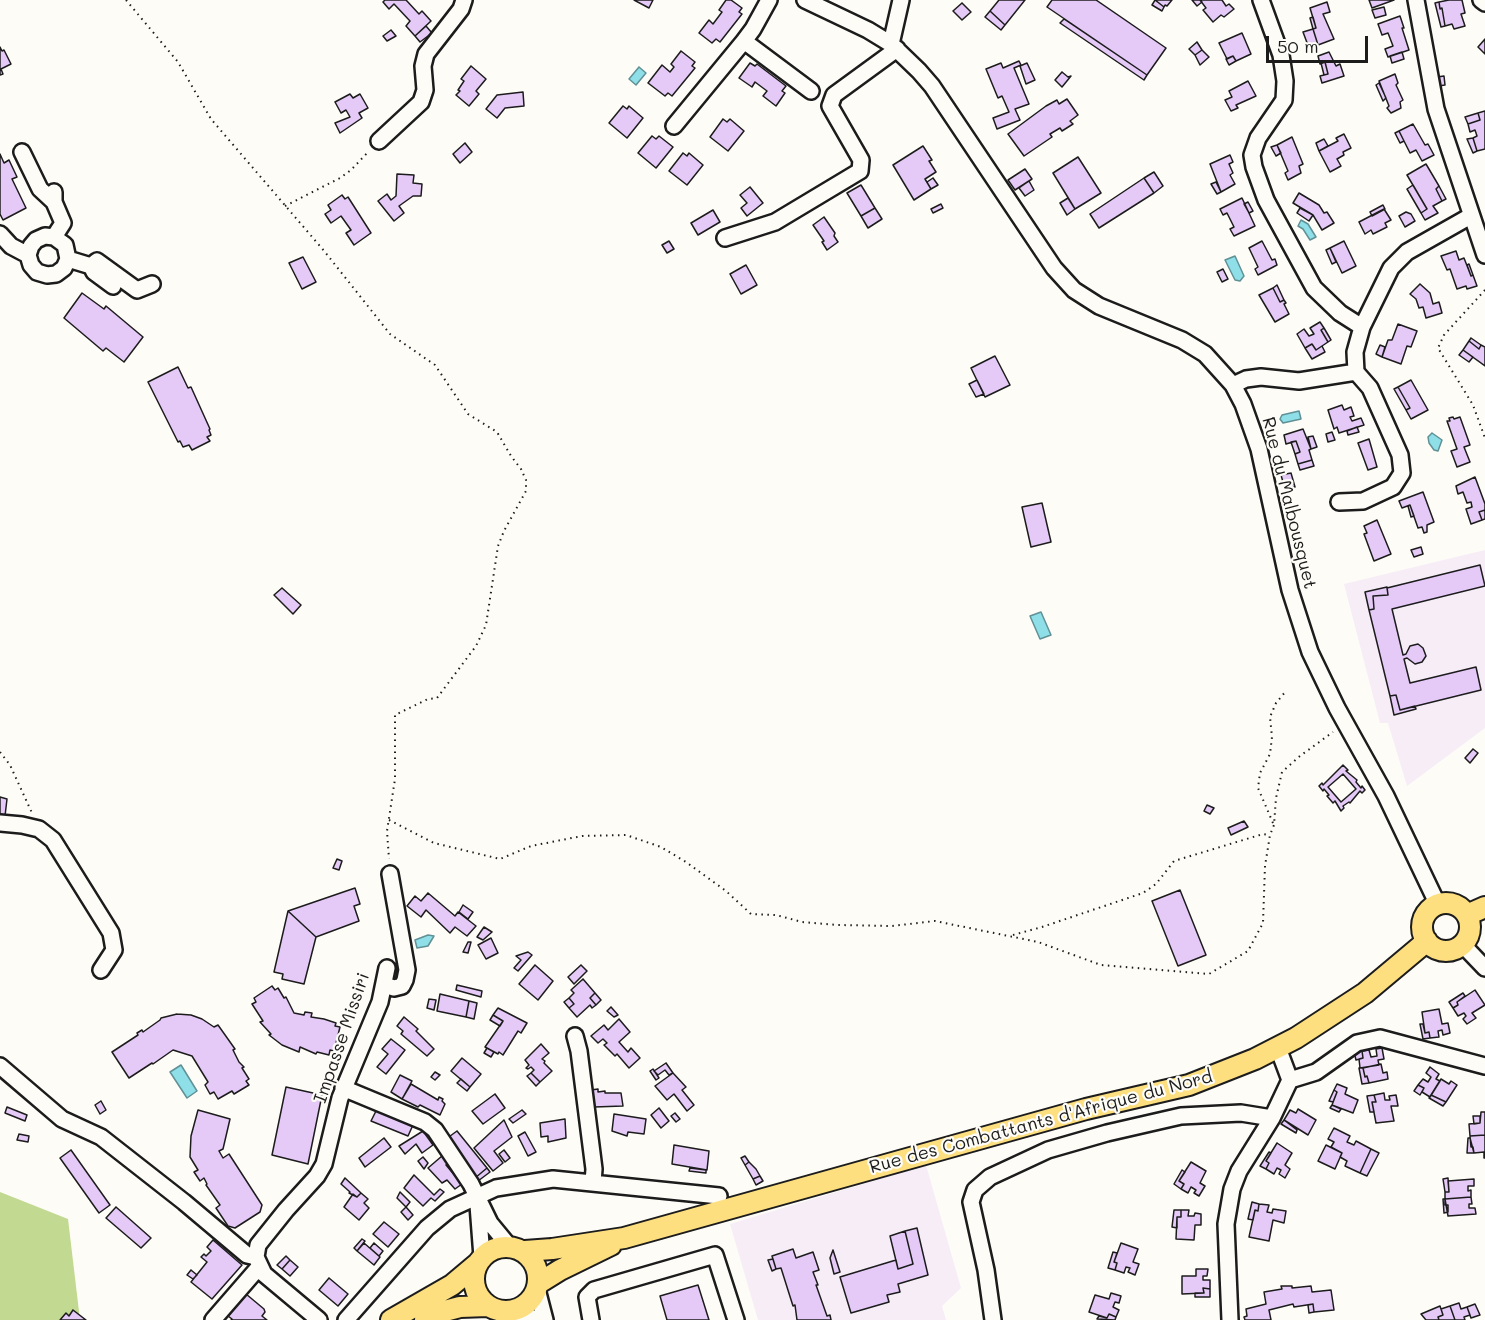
<!DOCTYPE html>
<html>
<head>
<meta charset="utf-8">
<style>
  body { margin:0 }
  #map { position:relative; width:1485px; height:1320px; overflow:hidden; background:#fdfcf7; font-family:Mali,sans-serif }
  canvas { display:block }
  .scale { position:absolute; left:1266px; top:36px; width:102px; height:27px; box-sizing:border-box; border:3px solid #1c1c1c; border-top:0; padding-left:8px; font-size:18px; line-height:21px; white-space:nowrap; color:#1c1c1c; -webkit-text-stroke:4px #fdfcf7; paint-order:stroke }
</style>
</head>
<body>
<div id="map">
<canvas width="1485" height="1320"></canvas>
<div class="scale">50 m</div>
</div>
<script>
const context = document.querySelector('canvas').getContext('2d');
context.lineJoin = 'round';
function paint(path, color) {
  context.fillStyle = color;
  context.fill(path, 'evenodd');
}
function toPath(rows) {
  const path = new Path2D();
  for (const r of rows) {
    if (r.length === 3) {
      path.moveTo(r[0] + r[2], r[1]);
      path.arc(r[0], r[1], r[2], 0, 2 * Math.PI);
      continue;
    }
    path.moveTo(r[0], r[1]);
    for (let i = 2; i < r.length; i += 2) path.lineTo(r[i], r[i + 1]);
  }
  return path;
}
function stroke(path, color, width, dash) {
  context.strokeStyle = color;
  context.lineWidth = width;
  context.lineCap = dash ? 'butt' : 'round';
  context.setLineDash(dash || []);
  context.stroke(path);
}
function label(font, color, halo, rows, align = 'center') {
  context.font = font + ' Mali,sans-serif';
  context.lineWidth = 4.5;
  context.setLineDash([]);
  context.textBaseline = 'middle';
  context.strokeStyle = halo;
  context.fillStyle = color;
  for (const [text, x, y, turn = 0] of rows) {
    context.save();
    context.translate(x, y);
    context.rotate((+turn || 0) * Math.PI / 180);
    context.textAlign = isNaN(turn) ? turn : align;
    if (halo) context.strokeText(text, 0, 0);
    context.fillText(text, 0, 0);
    context.restore();
  }
}
const built = toPath([
  [1485,550,1485,728,1407,786,1388,723,1380,723,1344,584],
  [926,1165,961,1288,942,1306,946,1320,758,1320,730,1224]
]);
const green = toPath([
  [0,1192,68,1219,80,1320,0,1320]
]);
const water = toPath([
  [639,67,646,73,636,85,629,79,639,67],
  [1301,220,1308,224,1316,237,1310,240,1303,229,1298,226,1301,220],
  [1235,256,1244,276,1240,281,1235,280,1225,260,1235,256],
  [1299,411,1301,419,1283,423,1280,419,1282,415,1299,411],
  [1432,433,1442,440,1438,451,1434,450,1429,443,1428,437,1432,433],
  [1041,612,1051,635,1040,639,1030,616,1041,612],
  [428,935,434,936,428,946,417,948,415,940,428,935],
  [181,1065,197,1091,187,1098,170,1072,181,1065]
]);
const building = toPath([
  [385,0,406,0,419,14,422,11,431,21,415,36,406,26,410,21,394,4,389,9,383,2,385,0],
  [634,0,653,0,649,8,634,0],
  [726,0,731,0,742,8,739,12,742,14,720,42,716,39,712,43,699,33,709,20,713,24,722,12,719,10,726,0],
  [999,0,1025,0,1005,25,990,11,999,0],
  [1052,0,1096,0,1166,48,1147,75,1047,7,1052,0],
  [1155,0,1164,7,1162,11,1152,5,1155,0],
  [1155,0,1172,0,1167,6,1165,5,1164,7,1155,0],
  [1192,0,1200,0,1202,2,1197,6,1192,0],
  [1200,0,1222,0,1226,6,1229,4,1234,9,1224,17,1221,15,1213,22,1203,10,1206,8,1200,0],
  [1369,0,1394,0,1372,8,1369,0],
  [1449,0,1462,0,1465,13,1461,14,1465,26,1454,29,1452,24,1445,26,1442,8,1440,9,1439,2,1449,0],
  [1327,2,1330,12,1323,14,1334,39,1318,45,1313,29,1316,28,1310,8,1327,2],
  [1439,2,1440,9,1442,8,1445,26,1441,27,1435,3,1439,2],
  [962,3,971,12,962,20,953,11,962,3],
  [1384,7,1386,15,1375,18,1372,10,1384,7],
  [990,11,1005,25,1001,30,985,17,990,11],
  [1400,16,1404,28,1402,28,1409,50,1388,57,1385,49,1393,46,1388,33,1382,35,1378,24,1400,16],
  [1313,17,1316,28,1313,29,1310,18,1313,17],
  [1064,19,1147,75,1144,80,1060,23,1064,19],
  [426,26,432,33,420,42,415,36,426,26],
  [1313,29,1318,45,1309,48,1303,32,1313,29],
  [391,30,396,36,387,41,383,36,391,30],
  [1242,33,1251,54,1236,61,1233,56,1227,59,1219,43,1242,33],
  [1485,39,1485,54,1478,47,1485,39],
  [1197,42,1202,50,1195,55,1189,49,1197,42],
  [0,47,2,51,4,50,11,64,1,69,3,74,0,75,0,47],
  [1202,50,1209,57,1200,65,1195,55,1202,50],
  [681,51,695,62,692,66,695,68,672,96,668,93,665,96,648,83,662,65,670,72,674,67,671,64,681,51],
  [1329,52,1336,66,1340,64,1344,76,1322,83,1320,76,1328,74,1325,62,1320,64,1318,56,1329,52],
  [1402,52,1404,59,1392,63,1390,56,1402,52],
  [1233,56,1236,61,1229,65,1226,59,1233,56],
  [1019,61,1021,65,1014,68,1029,104,1015,109,1020,120,997,129,993,118,1009,112,1002,96,998,98,986,69,1001,63,1003,68,1019,61],
  [1325,62,1328,74,1324,75,1321,63,1325,62],
  [750,63,755,66,757,64,786,86,782,91,785,93,776,106,763,96,767,91,755,82,752,87,739,78,750,63],
  [1027,63,1035,80,1026,84,1020,66,1027,63],
  [471,66,486,79,476,91,479,94,469,106,456,95,460,91,458,90,464,81,461,79,471,66],
  [1062,72,1068,77,1071,76,1062,87,1055,80,1062,72],
  [1395,74,1398,83,1396,85,1403,100,1400,102,1401,108,1391,113,1387,108,1389,106,1379,81,1395,74],
  [1444,76,1445,85,1439,86,1437,77,1444,76],
  [1248,81,1256,96,1236,105,1238,108,1231,111,1225,100,1232,97,1229,91,1248,81],
  [1379,83,1386,98,1383,101,1376,85,1379,83],
  [523,92,524,106,505,108,497,118,486,109,497,95,523,92],
  [350,94,353,98,360,94,368,108,359,113,362,118,340,133,335,123,350,117,346,110,341,113,335,102,350,94],
  [1067,99,1078,115,1070,121,1073,124,1062,131,1060,128,1050,134,1052,137,1024,156,1008,134,1046,106,1057,100,1059,104,1067,99],
  [623,106,627,109,629,106,643,118,627,138,609,123,623,106],
  [1485,111,1485,149,1477,151,1473,138,1477,136,1475,130,1470,132,1468,124,1480,120,1478,113,1485,111],
  [1478,113,1480,120,1468,124,1465,117,1478,113],
  [723,119,727,122,730,119,744,131,728,151,710,137,723,119],
  [1413,124,1425,145,1428,144,1434,155,1422,161,1416,150,1410,153,1399,131,1413,124],
  [1399,131,1404,141,1400,143,1395,133,1399,131],
  [1344,134,1351,148,1343,152,1344,155,1337,159,1341,166,1330,172,1319,151,1338,141,1336,138,1344,134],
  [652,136,656,139,659,136,673,147,656,168,638,153,652,136],
  [1292,137,1303,164,1299,166,1301,173,1288,180,1285,173,1288,171,1277,145,1292,137],
  [1473,138,1477,151,1473,153,1467,139,1473,138],
  [1324,139,1328,146,1319,151,1316,143,1324,139],
  [465,143,472,152,460,163,453,154,465,143],
  [1277,145,1281,153,1276,156,1271,147,1277,145],
  [923,146,932,160,929,161,936,172,925,179,931,189,914,200,893,165,923,146],
  [683,153,687,156,689,153,703,165,687,185,669,171,683,153],
  [0,154,4,163,9,160,17,177,12,179,26,208,3,220,0,214,0,154],
  [1230,155,1233,162,1229,164,1233,173,1230,175,1235,184,1221,192,1210,164,1230,155],
  [1078,157,1101,193,1075,209,1053,173,1078,157],
  [1426,164,1439,186,1436,189,1442,201,1433,206,1438,213,1425,220,1421,213,1427,209,1407,175,1426,164],
  [1025,169,1032,179,1015,190,1008,180,1025,169],
  [1154,172,1163,186,1154,193,1144,178,1154,172],
  [397,174,414,175,413,183,422,184,421,196,413,196,399,206,404,213,394,221,378,201,387,194,391,200,396,196,397,174],
  [933,178,938,185,931,189,927,182,933,178],
  [1144,178,1154,193,1099,228,1090,214,1144,178],
  [1029,181,1034,190,1025,196,1019,188,1029,181],
  [1216,182,1221,192,1217,194,1211,184,1216,182],
  [861,185,875,208,861,216,847,193,861,185],
  [1413,185,1427,209,1421,213,1407,189,1413,185],
  [1439,186,1446,199,1442,201,1436,189,1439,186],
  [750,187,763,203,747,216,741,208,747,203,740,195,750,187],
  [1299,193,1319,205,1324,213,1327,212,1334,223,1322,230,1313,215,1293,203,1299,193],
  [342,195,345,199,348,197,371,233,354,245,346,233,351,230,341,216,331,223,325,214,331,210,328,205,342,195],
  [1068,198,1075,209,1067,215,1060,203,1068,198],
  [1242,198,1255,226,1234,236,1230,229,1234,227,1227,213,1223,215,1220,209,1242,198],
  [1248,202,1253,211,1249,213,1244,204,1248,202],
  [941,204,943,208,933,213,931,209,941,204],
  [1383,205,1385,209,1372,216,1370,212,1383,205],
  [875,208,882,219,868,228,861,216,875,208],
  [1300,208,1313,215,1309,221,1297,213,1300,208],
  [1384,209,1391,220,1385,223,1387,227,1373,234,1371,230,1365,234,1359,222,1384,209],
  [713,210,720,222,698,235,691,223,713,210],
  [1406,212,1411,214,1415,221,1405,227,1399,216,1406,212],
  [824,217,835,233,834,236,838,242,827,250,822,242,824,241,813,225,824,217],
  [669,241,674,249,667,253,662,245,669,241],
  [1262,241,1272,260,1275,259,1277,265,1258,275,1255,269,1258,267,1249,248,1262,241],
  [1344,241,1356,266,1342,273,1330,248,1344,241],
  [1330,248,1336,262,1332,264,1326,250,1330,248],
  [1456,251,1459,260,1464,258,1471,276,1473,275,1477,286,1467,289,1466,286,1457,289,1450,269,1447,270,1441,256,1456,251],
  [303,257,316,282,302,289,289,263,303,257],
  [1469,264,1473,275,1471,276,1467,265,1469,264],
  [746,265,757,285,741,294,730,274,746,265],
  [1223,269,1228,279,1222,282,1217,272,1223,269],
  [1420,284,1430,293,1433,304,1439,302,1442,313,1426,318,1423,307,1419,308,1416,299,1410,294,1420,284],
  [1277,285,1284,300,1280,302,1273,288,1277,285],
  [1273,288,1280,302,1284,300,1286,303,1284,304,1289,314,1275,322,1259,295,1273,288],
  [82,293,104,309,106,306,143,337,124,362,106,348,103,351,64,318,82,293],
  [1320,322,1324,328,1321,330,1328,342,1316,350,1312,344,1305,348,1297,334,1304,329,1309,336,1314,334,1310,328,1320,322],
  [1398,324,1417,331,1411,347,1407,346,1401,364,1382,357,1388,340,1392,340,1398,324],
  [1324,328,1331,340,1328,342,1321,330,1324,328],
  [1471,338,1481,345,1479,349,1469,341,1471,338],
  [1469,341,1479,349,1481,345,1485,347,1485,366,1463,350,1469,341],
  [1312,344,1316,350,1322,346,1325,352,1312,359,1305,348,1312,344],
  [1380,345,1385,347,1382,357,1376,354,1380,345],
  [1463,350,1473,357,1469,362,1459,355,1463,350],
  [995,356,1010,385,985,397,971,368,995,356],
  [178,367,188,388,191,387,210,429,209,430,211,435,207,437,210,441,192,450,189,445,183,447,180,441,178,442,148,382,178,367],
  [977,380,984,394,976,397,969,384,977,380],
  [1411,380,1428,410,1411,419,1406,410,1410,408,1398,387,1411,380],
  [1398,387,1410,408,1406,410,1394,389,1398,387],
  [1342,405,1344,410,1351,407,1354,416,1350,417,1352,421,1361,418,1364,425,1339,433,1337,427,1334,429,1328,410,1342,405],
  [1453,417,1454,419,1460,417,1470,445,1464,447,1470,462,1457,467,1451,451,1457,449,1447,421,1450,421,1449,418,1453,417],
  [1357,427,1359,432,1348,435,1347,431,1357,427],
  [1303,429,1311,449,1309,450,1312,460,1298,464,1295,454,1300,452,1296,441,1286,444,1284,435,1303,429],
  [1332,432,1335,440,1328,442,1326,434,1332,432],
  [1313,436,1317,447,1311,449,1308,437,1313,436],
  [1369,439,1377,467,1368,470,1358,443,1369,439],
  [1296,441,1300,452,1295,454,1291,442,1296,441],
  [1312,460,1314,466,1300,470,1298,464,1312,460],
  [1291,473,1295,487,1285,489,1281,475,1291,473],
  [1475,477,1485,504,1485,510,1479,512,1482,520,1471,524,1466,509,1472,507,1471,502,1467,503,1463,492,1458,494,1456,486,1475,477],
  [1423,492,1434,522,1427,525,1427,532,1424,533,1422,527,1418,528,1410,505,1402,508,1399,501,1423,492],
  [1042,503,1051,542,1031,547,1022,507,1042,503],
  [1410,505,1414,516,1411,517,1408,506,1410,505],
  [1485,510,1485,519,1482,520,1479,512,1485,510],
  [1377,520,1391,554,1374,561,1364,534,1367,533,1364,526,1377,520],
  [1421,547,1423,554,1414,557,1411,550,1421,547],
  [1480,565,1485,586,1392,609,1403,655,1406,654,1410,646,1418,644,1423,648,1426,656,1422,662,1415,664,1407,658,1404,659,1410,683,1476,667,1481,690,1400,710,1396,695,1390,696,1369,610,1374,609,1373,596,1388,595,1387,588,1480,565],
  [1387,587,1388,595,1373,596,1374,609,1369,610,1365,592,1387,587],
  [282,588,301,605,293,614,274,595,282,588],
  [1396,695,1400,710,1415,706,1416,709,1394,715,1390,696,1396,695],
  [1473,749,1478,753,1470,763,1465,758,1473,749],
  [1343,765,1348,770,1346,771,1357,780,1356,782,1361,788,1362,786,1365,790,1362,793,1360,791,1350,803,1349,802,1343,806,1344,808,1341,811,1335,801,1333,803,1327,796,1329,795,1324,789,1323,791,1319,786,1322,783,1323,785,1343,765],
  [1343,774,1356,789,1341,802,1328,787,1343,774],
  [0,797,7,799,5,816,0,815,0,797],
  [1207,805,1214,808,1210,814,1204,811,1207,805],
  [1244,821,1248,827,1231,835,1228,828,1244,821],
  [337,859,342,861,339,870,333,868,337,859],
  [355,888,360,904,354,906,359,921,316,937,288,911,355,888],
  [1180,890,1206,955,1178,966,1152,901,1180,890],
  [428,893,455,916,458,912,476,926,467,936,455,927,450,933,426,910,421,917,407,906,415,896,421,901,428,893],
  [463,905,473,912,468,919,459,912,463,905],
  [288,911,316,937,304,984,282,979,283,974,274,972,288,911],
  [484,927,492,932,483,940,477,937,484,927],
  [491,938,498,953,486,959,478,945,491,938],
  [468,942,471,942,468,953,463,952,468,942],
  [528,952,532,955,518,971,514,968,521,960,516,956,528,952],
  [535,965,553,981,538,1000,519,984,535,965],
  [581,965,587,971,574,984,568,977,581,965],
  [583,979,595,993,590,998,596,1005,592,1008,590,1005,577,1017,569,1008,574,1004,569,998,574,993,571,990,583,979],
  [457,985,482,991,481,997,456,990,457,985],
  [272,986,275,990,278,988,284,998,286,997,294,1013,304,1015,305,1012,312,1013,311,1017,324,1019,336,1023,335,1026,340,1027,334,1051,330,1050,329,1055,317,1052,316,1054,300,1047,299,1052,282,1045,269,1035,271,1034,260,1022,263,1021,252,1004,256,1002,254,998,272,986],
  [1475,990,1485,1005,1472,1013,1476,1018,1467,1024,1463,1019,1466,1016,1464,1013,1458,1016,1453,1008,1458,1005,1457,1002,1475,990],
  [595,993,601,1000,596,1005,590,998,595,993],
  [1463,993,1465,996,1457,1002,1458,1005,1453,1008,1449,1002,1463,993],
  [440,994,469,1001,466,1017,437,1011,440,994],
  [569,998,574,1004,569,1008,564,1002,569,998],
  [429,999,436,1000,434,1010,427,1008,429,999],
  [469,1001,477,1003,474,1019,466,1017,469,1001],
  [611,1007,618,1015,614,1017,607,1011,611,1007],
  [498,1008,527,1023,521,1033,518,1031,503,1055,499,1052,498,1054,485,1047,503,1021,493,1015,498,1008],
  [1439,1009,1442,1024,1448,1023,1450,1033,1443,1035,1442,1030,1438,1031,1439,1037,1430,1038,1429,1032,1425,1033,1422,1012,1439,1009],
  [177,1014,191,1015,202,1019,214,1027,218,1025,235,1049,233,1050,239,1062,244,1067,242,1068,249,1079,246,1081,249,1085,234,1094,232,1091,218,1099,214,1092,210,1094,205,1085,208,1082,192,1056,173,1050,153,1064,152,1063,129,1078,112,1052,138,1035,137,1033,142,1030,143,1032,160,1020,161,1018,177,1014],
  [493,1015,503,1021,500,1026,490,1020,493,1015],
  [404,1017,418,1029,416,1031,434,1049,427,1056,401,1034,403,1031,397,1026,404,1017],
  [619,1019,630,1032,619,1042,628,1052,631,1048,640,1058,629,1068,617,1054,615,1056,604,1045,607,1043,603,1039,598,1043,591,1036,604,1025,608,1030,619,1019],
  [1420,1024,1423,1024,1425,1033,1429,1032,1430,1038,1423,1039,1420,1024],
  [391,1039,405,1050,386,1074,377,1067,388,1054,382,1049,391,1039],
  [541,1044,549,1053,542,1059,545,1061,544,1063,552,1071,540,1082,531,1073,534,1070,531,1067,528,1069,526,1068,529,1065,525,1060,541,1044],
  [487,1048,494,1052,491,1057,484,1053,487,1048],
  [1382,1048,1384,1059,1378,1060,1379,1065,1360,1068,1359,1059,1363,1058,1362,1051,1369,1050,1371,1057,1377,1056,1376,1049,1382,1048],
  [1362,1051,1363,1058,1356,1060,1354,1052,1362,1051],
  [462,1058,481,1074,470,1087,451,1071,462,1058],
  [666,1063,673,1073,669,1075,665,1070,658,1075,654,1071,666,1063],
  [1381,1064,1383,1073,1387,1072,1388,1079,1369,1083,1367,1076,1365,1077,1363,1068,1381,1064],
  [1430,1067,1439,1074,1436,1079,1440,1081,1430,1097,1422,1092,1424,1088,1418,1085,1423,1079,1428,1082,1431,1077,1426,1073,1430,1067],
  [1359,1068,1363,1068,1365,1077,1367,1076,1369,1083,1362,1084,1359,1068],
  [653,1069,659,1078,656,1080,650,1071,653,1069],
  [435,1072,440,1075,435,1080,431,1077,435,1072],
  [531,1073,540,1082,536,1086,527,1076,531,1073],
  [673,1073,686,1087,682,1090,694,1105,687,1111,674,1094,667,1100,655,1086,673,1073],
  [400,1075,412,1081,402,1099,391,1092,400,1075],
  [461,1079,470,1087,467,1091,457,1083,461,1079],
  [1441,1079,1449,1084,1451,1081,1457,1085,1446,1102,1431,1095,1441,1079],
  [411,1084,438,1100,439,1097,443,1099,442,1101,445,1104,440,1115,420,1105,418,1107,402,1099,411,1084],
  [1337,1084,1347,1088,1345,1094,1358,1100,1353,1113,1332,1105,1337,1092,1334,1090,1337,1084],
  [1418,1085,1424,1088,1420,1095,1414,1091,1418,1085],
  [286,1087,322,1095,308,1164,272,1155,286,1087],
  [598,1089,598,1092,605,1091,605,1093,621,1093,623,1106,594,1107,591,1090,598,1089],
  [1334,1090,1337,1092,1333,1102,1329,1101,1334,1090],
  [1384,1093,1385,1100,1390,1100,1389,1096,1396,1095,1398,1106,1391,1106,1394,1121,1376,1123,1372,1102,1376,1102,1374,1095,1384,1093],
  [495,1094,505,1108,483,1124,472,1111,495,1094],
  [1374,1095,1376,1102,1372,1102,1374,1112,1370,1112,1367,1096,1374,1095],
  [1431,1095,1446,1102,1443,1106,1429,1098,1431,1095],
  [101,1101,106,1110,100,1114,95,1105,101,1101],
  [1332,1105,1341,1109,1339,1112,1330,1108,1332,1105],
  [7,1107,27,1115,25,1121,5,1113,7,1107],
  [659,1108,669,1121,661,1128,651,1115,659,1108],
  [1298,1109,1316,1120,1308,1135,1284,1120,1290,1110,1296,1113,1298,1109],
  [198,1110,230,1119,223,1149,219,1151,223,1158,229,1154,262,1205,260,1212,235,1228,228,1226,216,1208,220,1205,206,1185,207,1184,204,1178,200,1181,194,1172,198,1170,190,1157,191,1136,198,1110],
  [522,1110,526,1114,513,1123,509,1119,522,1110],
  [376,1111,413,1125,408,1136,371,1121,376,1111],
  [1481,1112,1485,1112,1485,1135,1470,1136,1469,1124,1480,1123,1481,1112],
  [675,1113,680,1119,676,1122,671,1116,675,1113],
  [614,1114,646,1119,644,1134,628,1132,627,1136,612,1131,614,1114],
  [1473,1116,1480,1116,1480,1123,1474,1124,1473,1116],
  [565,1119,566,1138,548,1142,548,1136,541,1137,540,1123,565,1119],
  [504,1120,512,1137,494,1151,503,1163,493,1171,474,1148,504,1120],
  [1284,1120,1297,1130,1296,1133,1281,1124,1284,1120],
  [1334,1128,1350,1136,1347,1142,1354,1145,1356,1141,1371,1149,1360,1173,1345,1166,1347,1161,1340,1157,1342,1153,1331,1147,1334,1142,1328,1139,1334,1128],
  [423,1131,433,1145,422,1153,416,1144,405,1154,399,1146,423,1131],
  [457,1131,487,1168,475,1178,446,1139,457,1131],
  [525,1132,536,1152,528,1156,518,1136,525,1132],
  [19,1134,29,1136,28,1142,17,1140,19,1134],
  [1485,1135,1485,1158,1484,1158,1484,1152,1474,1153,1473,1147,1471,1147,1470,1136,1485,1135],
  [384,1138,391,1147,365,1167,359,1158,384,1138],
  [1468,1138,1470,1138,1474,1153,1467,1153,1468,1138],
  [1277,1143,1292,1153,1285,1165,1290,1169,1285,1178,1279,1174,1281,1170,1277,1168,1274,1174,1266,1169,1269,1163,1266,1161,1277,1143],
  [674,1145,709,1151,707,1170,672,1164,674,1145],
  [1326,1145,1342,1153,1335,1169,1318,1161,1326,1145],
  [1371,1149,1379,1153,1367,1176,1360,1173,1371,1149],
  [71,1150,110,1205,99,1213,60,1158,71,1150],
  [504,1150,510,1158,505,1162,499,1154,504,1150],
  [1269,1152,1271,1153,1266,1161,1269,1163,1266,1169,1260,1166,1269,1152],
  [442,1156,448,1163,446,1165,462,1184,455,1189,447,1180,442,1183,428,1168,442,1156],
  [745,1156,749,1162,745,1165,741,1158,745,1156],
  [423,1157,428,1163,424,1169,418,1161,423,1157],
  [749,1162,756,1169,760,1176,753,1179,745,1165,749,1162],
  [1191,1162,1206,1171,1200,1183,1205,1186,1199,1196,1194,1193,1196,1190,1191,1187,1188,1193,1181,1189,1184,1184,1179,1181,1191,1162],
  [487,1168,490,1172,478,1181,475,1178,487,1168],
  [690,1168,706,1170,706,1173,689,1171,690,1168],
  [1182,1170,1185,1172,1179,1181,1184,1184,1181,1189,1174,1184,1182,1170],
  [414,1175,434,1195,440,1189,444,1192,435,1201,431,1198,423,1206,404,1188,414,1175],
  [760,1176,763,1181,756,1185,753,1179,760,1176],
  [345,1178,361,1193,357,1197,349,1193,350,1192,341,1184,345,1178],
  [1448,1178,1449,1192,1445,1192,1443,1179,1448,1178],
  [1474,1179,1474,1186,1468,1186,1468,1191,1471,1190,1471,1197,1445,1199,1445,1192,1449,1192,1448,1181,1474,1179],
  [400,1192,410,1202,406,1207,397,1198,400,1192],
  [361,1193,368,1199,364,1203,369,1208,359,1220,344,1207,353,1194,357,1197,361,1193],
  [1471,1197,1472,1204,1469,1204,1469,1208,1475,1208,1476,1214,1448,1216,1445,1199,1471,1197],
  [1443,1199,1445,1199,1445,1205,1448,1205,1448,1212,1444,1213,1443,1199],
  [1252,1202,1259,1204,1258,1211,1255,1210,1253,1220,1248,1219,1252,1202],
  [1259,1204,1269,1205,1267,1212,1272,1213,1273,1209,1286,1211,1284,1223,1273,1220,1269,1241,1249,1237,1255,1210,1258,1211,1259,1204],
  [116,1207,151,1238,141,1248,106,1218,116,1207],
  [406,1207,413,1215,408,1220,401,1212,406,1207],
  [1174,1210,1181,1210,1181,1217,1177,1217,1177,1228,1172,1227,1174,1210],
  [1181,1210,1189,1210,1188,1216,1194,1216,1195,1213,1201,1214,1201,1225,1195,1225,1194,1240,1176,1239,1177,1217,1181,1217,1181,1210],
  [384,1222,399,1234,388,1247,373,1234,384,1222],
  [917,1228,928,1275,898,1284,900,1292,887,1295,889,1302,851,1313,840,1277,896,1260,898,1269,913,1264,905,1231,917,1228],
  [905,1231,913,1264,898,1269,890,1236,905,1231],
  [362,1239,365,1241,357,1251,354,1248,362,1239],
  [213,1240,242,1265,212,1299,191,1282,207,1262,201,1257,204,1254,206,1256,211,1251,207,1247,213,1240],
  [364,1243,380,1257,374,1265,357,1251,364,1243],
  [374,1243,383,1251,379,1256,370,1248,374,1243],
  [1121,1243,1138,1249,1133,1262,1139,1264,1135,1275,1128,1272,1130,1268,1126,1267,1124,1273,1115,1270,1117,1263,1114,1262,1121,1243],
  [793,1249,796,1258,813,1252,819,1270,813,1272,818,1285,816,1285,827,1316,830,1315,831,1320,797,1320,795,1305,793,1306,781,1268,776,1269,772,1256,793,1249],
  [833,1250,840,1272,834,1274,830,1258,833,1250],
  [1113,1252,1117,1253,1114,1262,1117,1263,1115,1270,1108,1268,1113,1252],
  [286,1256,290,1260,282,1269,277,1265,286,1256],
  [773,1259,776,1269,772,1271,768,1260,773,1259],
  [290,1260,298,1267,290,1276,282,1269,290,1260],
  [1196,1269,1208,1269,1207,1276,1203,1276,1203,1280,1210,1280,1210,1289,1203,1288,1204,1293,1182,1294,1182,1276,1196,1276,1196,1269],
  [191,1270,197,1275,193,1279,187,1275,191,1270],
  [329,1278,348,1294,338,1306,319,1290,329,1278],
  [698,1285,709,1320,667,1320,660,1296,698,1285],
  [1281,1286,1292,1286,1292,1288,1311,1286,1312,1292,1331,1290,1334,1310,1314,1312,1313,1304,1294,1307,1293,1304,1269,1310,1271,1320,1245,1320,1244,1317,1247,1316,1246,1309,1266,1304,1264,1292,1282,1289,1281,1286],
  [1203,1288,1210,1289,1210,1297,1195,1297,1195,1293,1204,1293,1203,1288],
  [1111,1293,1121,1296,1119,1303,1115,1302,1113,1307,1119,1310,1116,1317,1109,1314,1107,1318,1089,1312,1095,1295,1109,1299,1111,1293],
  [246,1294,264,1309,265,1312,262,1316,267,1320,231,1320,232,1319,228,1316,246,1294],
  [1459,1303,1461,1309,1467,1307,1470,1315,1464,1317,1465,1320,1455,1320,1450,1306,1459,1303],
  [1313,1304,1314,1312,1309,1313,1308,1305,1313,1304],
  [1475,1304,1480,1315,1471,1318,1467,1307,1475,1304],
  [1440,1306,1443,1315,1438,1317,1439,1320,1426,1320,1421,1314,1440,1306],
  [1450,1306,1455,1320,1439,1320,1438,1317,1443,1315,1441,1309,1450,1306],
  [73,1310,86,1320,60,1320,66,1313,69,1316,73,1310],
  [1109,1314,1116,1317,1115,1320,1097,1319,1099,1316,1107,1318,1109,1314]
]);
const path = toPath([
  [126,0,178,62,211,119,325,252,390,334,435,365,468,414,497,432,511,456,521,469,526,480,526,491,504,531,498,546,486,625,476,646,437,698,428,699,395,715,395,779,387,831,389,859],
  [285,206,340,178,351,170,369,151],
  [1485,290,1444,335,1438,348,1473,405,1485,438],
  [0,752,10,765,32,813],
  [389,820,434,843,500,859,531,846,582,836,626,835,661,847,686,862,726,891,751,914,776,915,802,922,838,925,892,926,935,921,1038,942,1101,965,1209,974,1248,951,1263,923,1265,866,1270,835,1274,825,1276,798,1282,772,1300,756,1333,732],
  [1273,823,1258,788,1260,773,1270,754,1272,737,1270,717,1276,703,1286,691],
  [1013,935,1042,927,1143,893,1156,884,1174,861,1263,834,1270,835]
]);
const minor = toPath([
  [805,0,868,30,891,44,919,71,932,86,1054,268,1074,290,1099,306,1182,340,1205,354,1233,385,1243,404,1259,449,1290,590,1310,652,1337,708,1386,796,1438,905],
  [1261,0,1281,55,1285,81,1284,100,1258,138,1252,155,1254,167,1266,200,1314,288,1340,313,1362,327],
  [1416,0,1436,109,1485,255],
  [1481,0,1485,3],
  [744,41,811,91],
  [891,44,901,0],
  [674,126,744,41,753,29,769,0],
  [379,141,421,102,425,90,423,66,426,54,461,9,464,0],
  [22,152,40,189,54,202],
  [0,234,11,246,28,255,31,265,37,272,47,275,56,274,64,268,68,259,65,245,54,237,45,236,36,240,31,246,28,255],
  [54,237,63,223,54,202,54,192],
  [725,238,775,222,860,171,861,160,830,106,834,95,897,49],
  [68,259,91,266,97,261,137,290,152,284],
  [91,266,94,272,113,286],
  [1233,385,1246,379,1261,377,1299,381,1356,372,1355,352,1362,327,1391,268,1407,252,1467,218,1472,217],
  [1339,502,1363,501,1393,487,1402,473,1400,455,1370,388,1356,372],
  [0,823,22,825,39,829,53,840,111,933,114,950,101,970],
  [1462,944,1485,968],
  [384,985,394,988,402,986,405,980,407,970,390,874],
  [575,1036,579,1051,594,1169,593,1183],
  [1278,1048,1290,1080,1316,1072,1357,1043,1380,1038,1485,1066],
  [0,1066,62,1119,101,1137,184,1202,247,1255,256,1257],
  [343,1088,425,1122,435,1130,471,1184,490,1223,509,1246],
  [478,1205,482,1257],
  [537,1289,545,1320],
  [508,1311,540,1320],
  [213,1320,259,1267],
  [319,1320,264,1274,256,1257,258,1245,286,1210,317,1176,324,1164,340,1098,380,1002,387,968],
  [346,1320,427,1228,450,1209,496,1188,553,1179,719,1196],
  [591,1320,587,1297,594,1290,715,1255,736,1320],
  [993,1320,986,1270,971,1202,975,1190,990,1177,1048,1150,1107,1133,1181,1116,1241,1113,1272,1118],
  [1230,1320,1226,1224,1232,1189,1239,1171,1272,1118,1290,1080]
]);
const major = toPath([
  [1446,927,24],
  [1467,915,1485,907],
  [506,1279,32],
  [525,1251,552,1249,624,1238,1086,1109,1189,1085,1255,1059,1296,1038,1365,993,1427,941],
  [539,1283,560,1270,611,1245],
  [391,1320,452,1285,477,1264],
  [425,1320,445,1311,460,1307,488,1306]
]);
const streetNames = [
  ["Rue du Malbousquet",1289,503,76],
  ["Impasse Missiri",342,1038,-71],
  ["Rue des Combattants d'Afrique du Nord",1041,1122,-15]
];
paint(built, '#f6edf7');
paint(green, '#c1d990');
paint(water, '#8edfe7');
stroke(water, '#609196', 1.5);
paint(building, '#e5caf8');
stroke(building, '#1c1c1c', 1.5);
stroke(minor, '#1c1c1c', 20);
stroke(major, '#1c1c1c', 24);
stroke(path, '#1c1c1c', 2, [1.5, 4.5]);
stroke(minor, '#fdfcf7', 15);
stroke(major, '#fddf80', 20);
label('18px', '#1c1c1c', '#fdfcf7', streetNames);
</script>
</body>
</html>
